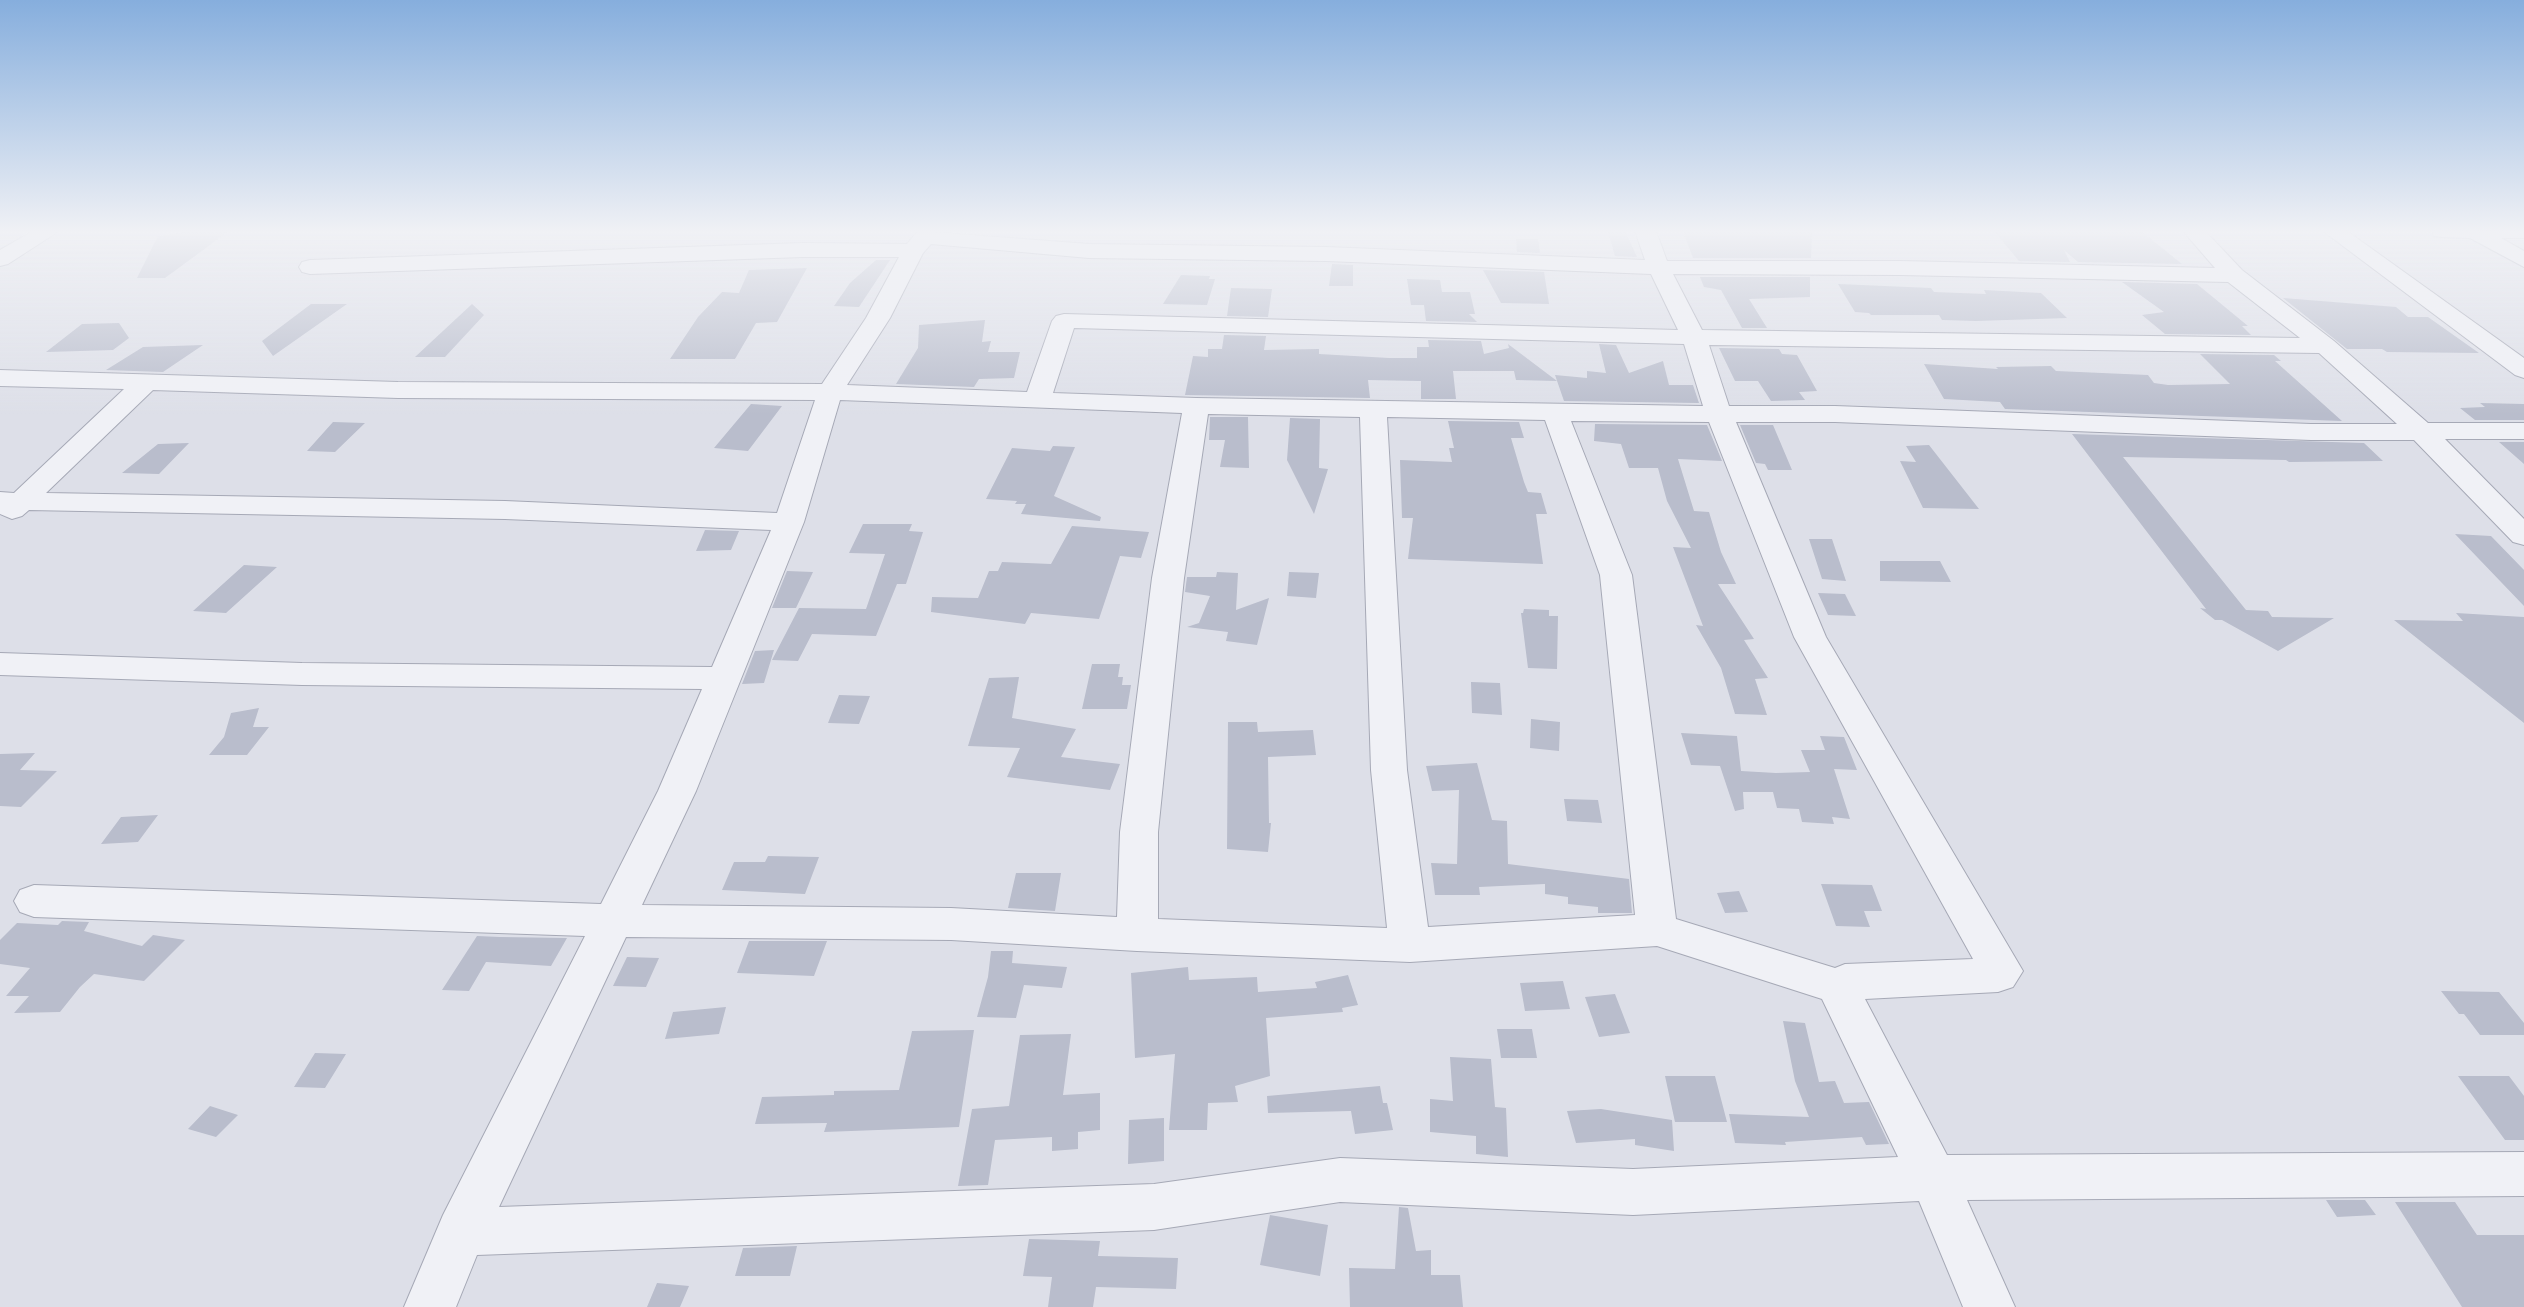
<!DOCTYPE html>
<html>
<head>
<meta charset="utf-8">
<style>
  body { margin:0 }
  canvas { display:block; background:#dddfe8 }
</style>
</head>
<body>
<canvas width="2524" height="1307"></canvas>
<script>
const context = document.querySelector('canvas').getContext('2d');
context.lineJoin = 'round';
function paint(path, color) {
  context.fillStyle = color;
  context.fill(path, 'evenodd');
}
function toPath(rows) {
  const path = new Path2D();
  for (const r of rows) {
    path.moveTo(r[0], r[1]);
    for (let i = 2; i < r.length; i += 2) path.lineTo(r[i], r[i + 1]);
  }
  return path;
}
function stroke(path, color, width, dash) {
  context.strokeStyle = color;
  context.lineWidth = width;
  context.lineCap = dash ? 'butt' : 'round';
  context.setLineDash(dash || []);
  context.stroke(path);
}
const building = toPath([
  [191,231,229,231,165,278,137,278,158,236],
  [1608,231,1625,231,1637,257,1615,256],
  [1683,231,1812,231,1811,258,1693,258],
  [1994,231,2141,231,2182,264,2078,262,2064,250,2070,262,2019,261],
  [1516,239,1538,239,1540,253,1517,252],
  [876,260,890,260,859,307,834,306,850,283],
  [1332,264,1353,265,1353,286,1329,286],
  [807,268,777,322,756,323,735,359,670,359,698,317,722,292,739,293,749,270],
  [1483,270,1544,272,1549,304,1501,303],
  [1181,275,1210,276,1209,279,1215,279,1207,305,1163,304],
  [1700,277,1810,277,1810,297,1749,299,1767,328,1742,328,1721,290,1704,287],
  [1407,279,1440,280,1442,292,1470,292,1475,314,1469,314,1477,322,1426,321,1424,305,1411,305],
  [2122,282,2197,284,2248,326,2242,326,2251,335,2165,334,2142,315,2164,312],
  [1838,284,1931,288,1934,292,1986,294,1984,290,2041,293,2067,318,1976,321,1942,320,1939,315,1871,315,1869,313,1855,312],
  [1231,288,1272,289,1268,317,1227,316],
  [2283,298,2396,307,2408,317,2428,317,2479,353,2387,352,2382,349,2347,349],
  [311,304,347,304,273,356,262,341],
  [472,304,484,315,445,357,415,357],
  [985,320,982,342,991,341,988,352,1020,352,1014,378,979,379,974,387,896,384,918,348,919,325],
  [119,323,129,338,113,350,46,352,82,324],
  [1224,335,1266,336,1264,350,1319,349,1319,354,1389,358,1417,358,1417,347,1429,347,1428,340,1481,341,1484,354,1509,348,1508,344,1557,381,1516,380,1514,371,1453,371,1456,399,1421,399,1421,381,1368,380,1370,398,1185,395,1193,356,1208,357,1208,349,1222,349],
  [1599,344,1616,345,1629,373,1663,361,1669,385,1693,385,1699,403,1564,401,1555,375,1587,378,1587,371,1606,373],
  [203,345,163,372,106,370,143,347],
  [1719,348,1779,349,1782,354,1797,355,1817,391,1799,392,1805,400,1771,401,1758,381,1735,381],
  [2200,354,2274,355,2281,361,2275,361,2342,421,2005,409,2000,402,1944,399,1924,364,1998,369,1996,367,2051,366,2056,371,2148,375,2154,383,2168,385,2230,384],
  [2480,403,2524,404,2524,420,2475,420,2460,408,2485,407],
  [751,404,782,406,748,451,714,448],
  [1210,417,1248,417,1249,468,1220,467,1225,440,1209,440],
  [1290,418,1320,419,1319,468,1328,469,1314,514,1287,460],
  [1448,421,1519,422,1524,438,1511,438,1524,482,1528,492,1541,493,1547,514,1536,514,1543,564,1408,559,1413,518,1402,518,1400,460,1452,462,1449,448,1454,448],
  [333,422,365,423,335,452,307,451],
  [1595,424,1707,425,1722,461,1678,459,1694,511,1709,512,1721,552,1736,584,1718,584,1754,639,1744,640,1768,678,1755,679,1767,715,1735,714,1721,668,1696,625,1703,626,1673,547,1691,548,1667,501,1658,468,1629,468,1621,444,1594,441],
  [1740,425,1773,425,1792,470,1768,470,1765,464,1756,463],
  [2072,434,2364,443,2383,461,2289,462,2286,460,2123,457,2246,610,2268,611,2272,617,2334,618,2278,651,2222,620,2215,620,2200,608,2206,609],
  [2499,442,2524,442,2524,464],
  [189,443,159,474,122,473,158,444],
  [1929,445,1979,509,1923,508,1900,461,1916,462,1906,446],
  [1053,446,1075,447,1054,496,1101,517,1100,521,1021,514,1026,504,1015,504,1017,501,986,499,1012,448,1050,451],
  [863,524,912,524,909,531,923,532,906,584,897,584,876,636,812,634,798,661,772,660,799,608,866,609,885,554,849,553],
  [1072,526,1149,532,1141,558,1120,556,1099,619,1031,613,1025,624,931,612,932,597,978,598,989,571,998,571,1002,562,1051,564],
  [705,530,739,531,731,550,696,551],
  [2455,534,2491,536,2524,570,2524,606],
  [1809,539,1832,539,1846,581,1822,579],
  [1880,561,1940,561,1951,582,1880,581],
  [244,565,277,567,226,613,193,611],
  [787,571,813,572,796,608,772,608],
  [1217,572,1238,573,1236,610,1269,598,1257,645,1226,641,1228,632,1187,627,1199,623,1210,596,1185,592,1187,577,1216,577],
  [1289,572,1319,573,1316,598,1287,596],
  [1818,593,1845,594,1856,616,1828,615],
  [1524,609,1549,610,1549,616,1558,616,1557,669,1528,668,1521,613,1523,613],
  [2456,613,2524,617,2524,723,2394,620,2463,621],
  [774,650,764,683,742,684,755,651],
  [1092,664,1120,664,1118,677,1123,677,1122,685,1131,685,1127,709,1082,709],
  [1019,677,1012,718,1076,729,1061,757,1120,764,1110,790,1007,777,1020,748,968,746,989,678],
  [1471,682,1500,683,1502,715,1472,713],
  [839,695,870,696,859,724,828,723],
  [259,708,253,727,269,727,247,755,209,755,224,737,231,713],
  [1531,719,1560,722,1559,751,1530,748],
  [1228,722,1257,722,1258,732,1313,730,1316,755,1268,757,1269,823,1271,823,1268,852,1227,849],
  [1681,733,1737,736,1741,771,1776,773,1810,772,1801,750,1825,750,1820,736,1844,737,1857,770,1834,769,1850,819,1832,817,1834,824,1802,822,1799,809,1777,808,1773,792,1743,792,1744,809,1735,811,1720,766,1691,765],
  [35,753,20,770,57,771,21,807,0,806,0,754],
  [1477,763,1492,820,1507,821,1508,864,1629,879,1632,913,1598,913,1598,907,1568,904,1568,897,1545,894,1545,884,1479,887,1480,895,1435,895,1431,863,1457,864,1459,790,1432,791,1426,766],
  [1564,799,1598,800,1602,823,1567,821],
  [158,815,138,842,101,844,121,817],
  [768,856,819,857,805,894,722,890,734,862,765,862],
  [1016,873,1061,873,1055,911,1008,908],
  [1821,884,1872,885,1882,911,1864,911,1870,927,1836,926],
  [1739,891,1748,912,1725,913,1717,893],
  [62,921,89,922,84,931,142,946,153,935,185,940,144,981,94,974,80,987,60,1012,14,1013,29,996,6,996,30,968,0,964,0,940,17,923,58,925],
  [477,936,500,937,567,938,551,966,486,962,469,991,442,990],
  [749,941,827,941,814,976,737,973],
  [991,951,1013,951,1012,963,1067,967,1062,988,1024,985,1016,1018,977,1017,988,977],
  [627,957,659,958,646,987,613,986],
  [1188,967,1189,980,1257,977,1258,992,1317,988,1315,982,1348,975,1358,1005,1342,1008,1343,1012,1266,1018,1270,1076,1235,1086,1238,1102,1208,1103,1207,1130,1169,1130,1175,1054,1135,1058,1131,973],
  [1563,981,1570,1009,1525,1011,1520,983],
  [2441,991,2499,992,2524,1023,2524,1035,2480,1035,2464,1014,2459,1014],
  [1615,994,1630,1033,1599,1037,1585,997],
  [726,1007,719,1034,665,1039,673,1012],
  [1783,1021,1805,1023,1819,1082,1835,1081,1844,1103,1869,1102,1889,1144,1866,1145,1862,1137,1785,1142,1786,1145,1735,1143,1729,1114,1809,1117,1795,1081],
  [1497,1029,1532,1029,1537,1058,1501,1058],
  [974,1030,959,1127,824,1132,827,1123,755,1124,762,1097,834,1095,834,1091,899,1090,912,1031],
  [1071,1034,1063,1095,1100,1093,1100,1130,1078,1132,1078,1149,1052,1151,1052,1137,995,1140,988,1185,958,1186,972,1109,1009,1106,1020,1035],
  [315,1053,346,1054,325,1088,294,1087],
  [1450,1057,1491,1059,1495,1107,1506,1108,1508,1157,1476,1154,1476,1136,1430,1132,1430,1099,1453,1101],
  [1665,1076,1715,1076,1727,1122,1675,1122],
  [2458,1076,2509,1076,2524,1096,2524,1140,2505,1140],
  [1380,1086,1383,1103,1387,1103,1393,1130,1355,1134,1351,1111,1268,1113,1267,1096],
  [210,1106,238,1115,216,1137,188,1129],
  [1601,1109,1672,1120,1674,1151,1635,1145,1635,1139,1576,1143,1567,1111],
  [1164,1118,1164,1161,1128,1164,1129,1120],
  [2326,1200,2365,1200,2376,1215,2337,1217],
  [2395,1202,2455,1202,2477,1235,2524,1235,2524,1307,2462,1307],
  [1399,1207,1408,1208,1416,1251,1431,1250,1431,1275,1460,1275,1463,1307,1350,1307,1349,1268,1395,1269],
  [1270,1215,1328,1225,1320,1276,1260,1265],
  [1029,1239,1100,1241,1098,1256,1178,1258,1176,1289,1096,1287,1093,1307,1048,1307,1052,1277,1023,1276],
  [797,1246,790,1276,735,1276,743,1248],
  [657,1283,689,1286,680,1307,647,1307]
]);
const street = toPath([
  [33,231,59,231,8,264,0,266,0,250,33,231],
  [918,231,1089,244,1326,247,1645,260,1635,231,1656,231,1667,261,1900,261,2215,268,2183,231,2205,231,2242,270,2334,341,2428,423,2524,423,2524,439,2445,439,2524,519,2524,545,2513,542,2414,440,2311,440,1835,422,1736,422,1826,637,2023,971,2013,987,1998,992,1865,999,1947,1155,2524,1152,2524,1196,1967,1200,2015,1307,1963,1307,1919,1201,1633,1215,1340,1202,1154,1230,477,1255,456,1307,404,1307,443,1215,585,936,34,917,20,912,14,901,20,890,34,885,601,904,658,791,702,689,302,685,0,675,0,653,302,663,712,667,771,530,505,519,29,510,22,516,12,519,0,514,0,492,14,493,124,389,0,386,0,370,398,382,822,384,866,318,899,257,803,257,310,274,302,272,299,267,302,262,310,260,803,243,907,244,918,231],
  [931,244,1089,258,1326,261,1651,274,1678,330,1064,314,1056,316,1052,321,1027,392,847,385,890,318,923,253,931,244],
  [1673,274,1900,275,2228,282,2300,338,1702,330,1673,274],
  [1074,328,1684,344,1703,406,1196,398,1053,393,1074,328],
  [1709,345,2319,353,2397,424,2311,424,1835,406,1729,406,1709,345],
  [153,390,398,398,815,400,777,513,505,501,46,493,153,390],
  [840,400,1182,413,1152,578,1120,832,1117,917,951,908,642,905,696,791,804,522,840,400],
  [1208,414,1360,417,1371,770,1387,928,1158,919,1158,832,1184,578,1208,414],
  [1387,417,1545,420,1600,575,1635,915,1428,927,1407,770,1387,417],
  [1571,421,1709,422,1794,637,1973,959,1845,964,1835,968,1676,919,1632,575,1571,421],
  [626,937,951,940,1137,951,1410,962,1657,946,1822,999,1898,1157,1633,1169,1340,1158,1154,1184,499,1207,626,937],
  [2323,231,2347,231,2524,358,2524,378,2515,375,2323,231],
  [2432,231,2524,231,2524,238,2501,238,2524,251,2524,267,2470,238,2442,237,2434,236,2432,231]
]);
paint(building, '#b9bdcc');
stroke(street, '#a6a9b6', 2);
paint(street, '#f0f1f6');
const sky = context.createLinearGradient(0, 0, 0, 414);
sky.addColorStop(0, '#86aedd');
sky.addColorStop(0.56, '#f0f1f5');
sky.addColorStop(1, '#f0f1f500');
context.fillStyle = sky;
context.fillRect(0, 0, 2524, 414);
</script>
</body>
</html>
